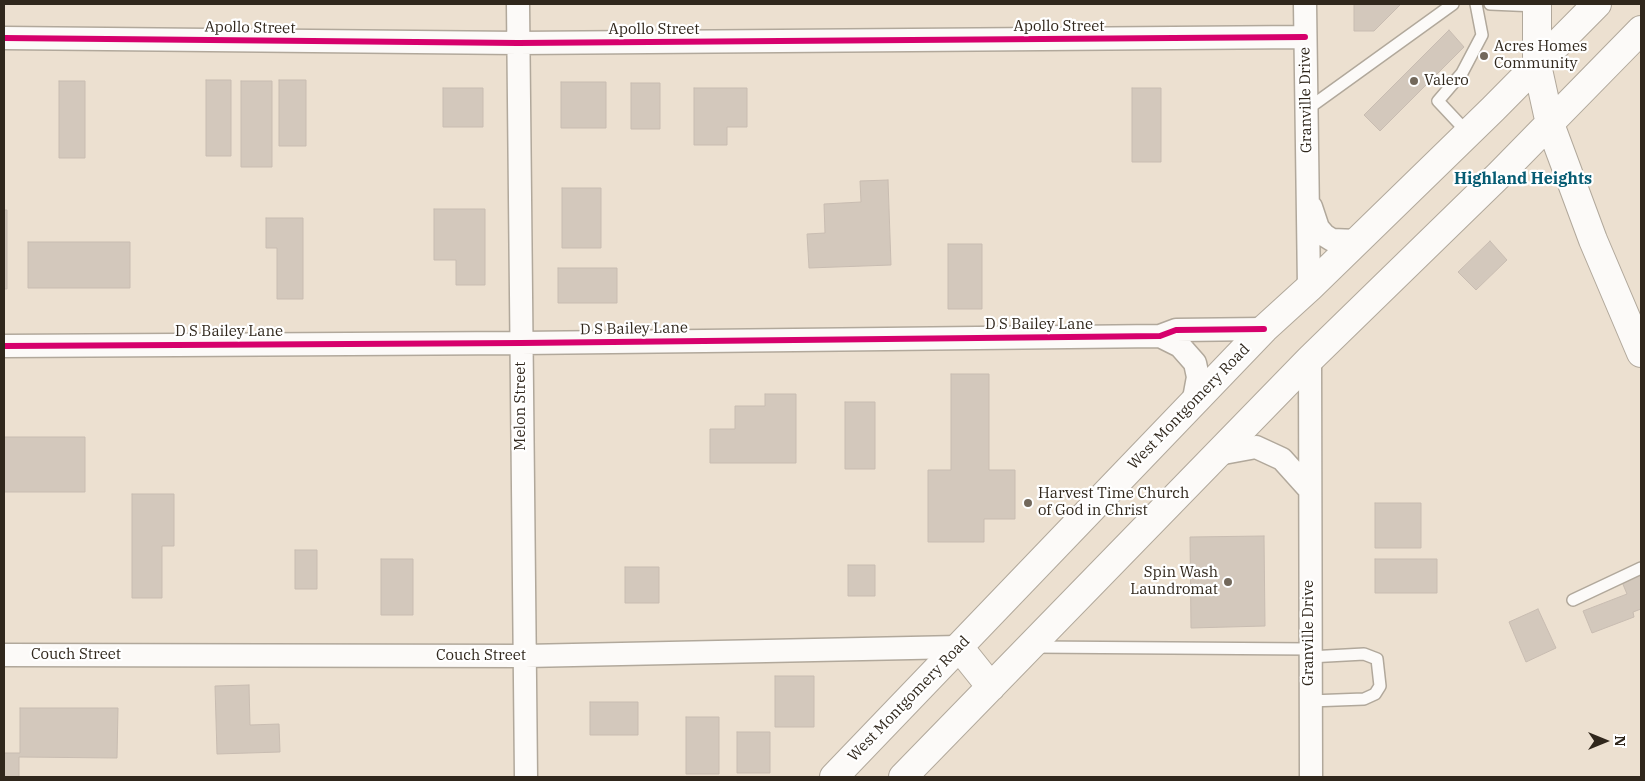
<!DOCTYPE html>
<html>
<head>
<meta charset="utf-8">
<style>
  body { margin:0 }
  #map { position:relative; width:1645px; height:781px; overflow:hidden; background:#ece0d0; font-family:"IBM Plex Serif",serif }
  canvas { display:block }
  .frame { position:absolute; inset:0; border:5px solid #30271c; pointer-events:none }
  .north { position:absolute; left:1580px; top:716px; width:50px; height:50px; -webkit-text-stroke:4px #fff; paint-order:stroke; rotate:90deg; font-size:14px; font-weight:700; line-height:20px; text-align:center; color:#30271c }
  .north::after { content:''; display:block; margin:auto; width:18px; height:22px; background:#30271c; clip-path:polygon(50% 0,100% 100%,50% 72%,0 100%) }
</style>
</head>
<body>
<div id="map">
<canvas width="1645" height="781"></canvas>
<div class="frame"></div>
<div class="north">N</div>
</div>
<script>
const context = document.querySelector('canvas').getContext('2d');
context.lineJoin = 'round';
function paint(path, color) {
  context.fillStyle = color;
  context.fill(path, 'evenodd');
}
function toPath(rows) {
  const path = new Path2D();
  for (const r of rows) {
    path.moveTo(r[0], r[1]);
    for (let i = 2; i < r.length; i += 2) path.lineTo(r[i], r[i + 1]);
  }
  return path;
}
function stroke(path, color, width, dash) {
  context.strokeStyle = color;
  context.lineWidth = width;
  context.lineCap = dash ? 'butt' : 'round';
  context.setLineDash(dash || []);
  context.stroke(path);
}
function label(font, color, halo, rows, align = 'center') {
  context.font = font + ' "IBM Plex Serif",serif';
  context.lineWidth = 4.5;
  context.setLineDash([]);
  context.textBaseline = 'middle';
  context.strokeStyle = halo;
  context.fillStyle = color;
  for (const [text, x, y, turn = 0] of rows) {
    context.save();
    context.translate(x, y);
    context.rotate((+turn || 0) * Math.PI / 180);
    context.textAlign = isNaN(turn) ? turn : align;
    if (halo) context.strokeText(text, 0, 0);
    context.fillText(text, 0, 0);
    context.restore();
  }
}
const building = toPath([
  [1354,4,1401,4,1374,31,1354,31,1354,4],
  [1449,30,1464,47,1380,131,1364,115,1449,30],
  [206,80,231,80,231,156,206,156,206,80],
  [279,80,306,80,306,146,279,146,279,80],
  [59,81,85,81,85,158,59,158,59,81],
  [241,81,272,81,272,167,241,167,241,81],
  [561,82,606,82,606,128,561,128,561,82],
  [631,83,660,83,660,129,631,129,631,83],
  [443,88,483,88,483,127,443,127,443,88],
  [694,88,747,88,747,127,727,127,727,145,694,145,694,88],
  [1132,88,1161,88,1161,162,1132,162,1132,88],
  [888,180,891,265,809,268,807,234,825,233,824,204,861,202,860,181,888,180],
  [562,188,601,188,601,248,562,248,562,188],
  [434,209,485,209,485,285,456,285,456,260,434,260,434,209],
  [4,210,7,210,7,289,4,289,4,210],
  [266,218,303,218,303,299,277,299,277,248,266,248,266,218],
  [1490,241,1507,260,1476,290,1458,272,1490,241],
  [28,242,130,242,130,288,28,288,28,242],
  [948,244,982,244,982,309,948,309,948,244],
  [558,268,617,268,617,303,558,303,558,268],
  [951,374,989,374,989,470,1015,470,1015,519,984,519,984,542,928,542,928,470,951,470,951,374],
  [765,394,796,394,796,463,710,463,710,429,735,429,735,406,765,406,765,394],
  [845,402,875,402,875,469,845,469,845,402],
  [4,437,85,437,85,492,4,492,4,437],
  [132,494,174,494,174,546,162,546,162,598,132,598,132,494],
  [1375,503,1421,503,1421,548,1375,548,1375,503],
  [1264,536,1265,626,1191,628,1190,537,1264,536],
  [295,550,317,550,317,589,295,589,295,550],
  [381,559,413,559,413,615,381,615,381,559],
  [1375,559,1437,559,1437,593,1375,593,1375,559],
  [848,565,875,565,875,596,848,596,848,565],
  [625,567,659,567,659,603,625,603,625,567],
  [1641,574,1641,609,1633,612,1634,617,1592,633,1583,611,1627,594,1622,582,1641,574],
  [1538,609,1556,648,1526,662,1509,622,1538,609],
  [775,676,814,676,814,727,775,727,775,676],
  [249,685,250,725,279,724,280,752,217,754,215,686,249,685],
  [590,702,638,702,638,735,590,735,590,702],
  [20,708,118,708,117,758,19,757,19,777,4,777,4,753,20,753,20,708],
  [686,717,719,717,719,774,686,774,686,717],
  [737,732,770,732,770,773,737,773,737,732]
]);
const lane = toPath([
  [1490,4,1537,6],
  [1306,110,1453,4],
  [1468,133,1438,101,1462,73,1482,35,1476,4],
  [1573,600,1641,568],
  [1034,647,1309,649],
  [1309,657,1364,654,1377,659,1380,686,1375,694,1364,699,1310,701]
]);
const street = toPath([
  [518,4,526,777],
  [1305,4,1309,288],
  [4,38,518,43,1305,37],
  [1311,207,1318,228,1324,235,1332,240,1357,241],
  [1160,336,1180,346,1195,363,1198,377,1193,404],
  [4,346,521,343,1160,336,1176,330,1264,329],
  [1310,359,1311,777],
  [1218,454,1256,447,1282,459,1309,489],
  [4,655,525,656,959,647]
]);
const secondary = toPath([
  [1537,4,1537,65,1550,124,1593,240,1641,353],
  [959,647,991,687],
  [834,777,1264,329,1309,288,1493,109,1597,4],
  [903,777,1310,359,1499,175,1641,30]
]);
const cycleway = toPath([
  [4,38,518,43,1305,37],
  [4,346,521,343,1160,336,1176,330,1264,329]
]);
const markers = [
  [1484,56,5,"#72685b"],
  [1414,81,5,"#72685b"],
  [1028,503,5,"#72685b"],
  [1228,582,5,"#72685b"]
];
const streetNames = [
  ["Apollo Street",1059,27],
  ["Apollo Street",250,28,1],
  ["Apollo Street",654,30],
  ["Granville Drive",1306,100,-91],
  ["D S Bailey Lane",1039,325],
  ["D S Bailey Lane",634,329,-1],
  ["D S Bailey Lane",229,332],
  ["Melon Street",521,406,-90],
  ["West Montgomery Road",1189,407,-46],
  ["Granville Drive",1309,633,-90],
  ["Couch Street",76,655],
  ["Couch Street",481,656],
  ["West Montgomery Road",909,699,-46]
];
const poiNames = [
  ["Acres Homes",1494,47],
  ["Community",1494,64],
  ["Valero",1424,81],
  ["Harvest Time Church",1038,494],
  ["of God in Christ",1038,511],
  ["Spin Wash",1218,573,"right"],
  ["Laundromat",1218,590,"right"]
];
const neighbourhoodNames = [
  ["Highland Heights",1523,179]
];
paint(building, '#d3c8bc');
stroke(building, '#c8bcb1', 1);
stroke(lane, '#b1a89b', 14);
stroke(street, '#b1a89b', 25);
stroke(secondary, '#b1a89b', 30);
stroke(lane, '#fcfaf8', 11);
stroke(street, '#fcfaf8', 22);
stroke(secondary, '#fcfaf8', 28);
stroke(cycleway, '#d6006c', 6);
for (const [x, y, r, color] of markers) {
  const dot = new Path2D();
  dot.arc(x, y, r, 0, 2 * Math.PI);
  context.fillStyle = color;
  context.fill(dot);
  stroke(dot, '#fff', 2);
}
label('15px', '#30271c', '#fff', streetNames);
label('15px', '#30271c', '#fff', poiNames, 'left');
label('bold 16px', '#065c73', '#fff', neighbourhoodNames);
</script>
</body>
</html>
